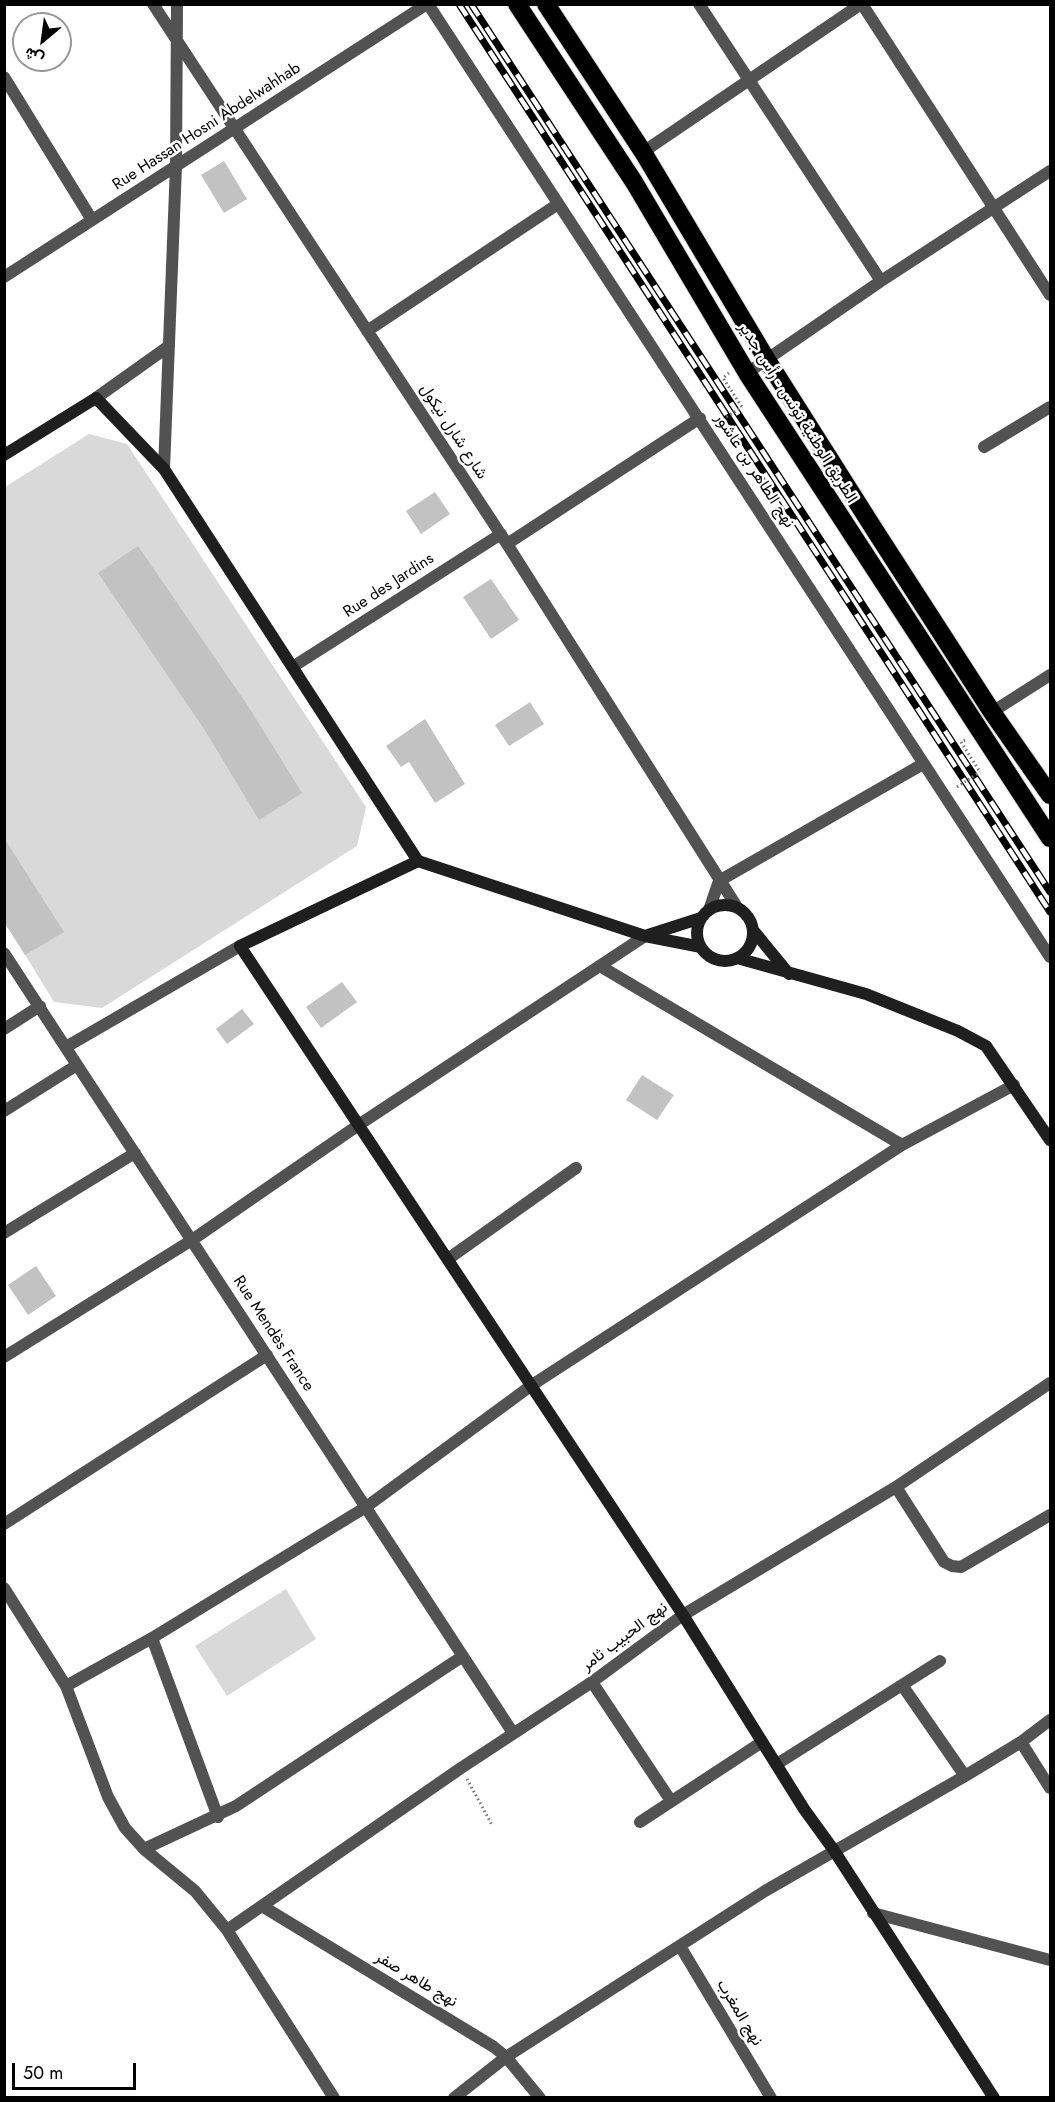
<!DOCTYPE html>
<html>
<head>
<meta charset="utf-8">
<style>
  body { margin:0 }
  #map { position:relative; width:1055px; height:2102px; overflow:hidden; background:#fff; font-family:Jost,Vazirmatn,sans-serif }
  canvas { display:block }
  .frame { position:absolute; inset:0; border:6px solid #000; pointer-events:none }
  .north { position:absolute; left:12px; top:12px; width:60px; height:60px; box-sizing:border-box; background:#fff; border:2px solid #999; border-radius:50%; rotate:209deg; font-size:16px; font-weight:700; line-height:24px; text-align:center; color:#000 }
  .north::after { content:''; display:block; margin:auto; width:21px; height:27px; background:#000; clip-path:polygon(50% 0,100% 100%,50% 72%,0 100%) }
  .scale { position:absolute; left:12px; top:2063px; width:124px; height:27px; box-sizing:border-box; border:3px solid #000; border-top:0; padding-left:8px; font-size:18px; line-height:21px; white-space:nowrap; color:#000; -webkit-text-stroke:4px #fff; paint-order:stroke }
</style>
</head>
<body>
<div id="map">
<canvas width="1055" height="2102"></canvas>
<div class="frame"></div>
<div class="north">ش</div>
<div class="scale">50 m</div>
</div>
<script>
const context = document.querySelector('canvas').getContext('2d');
context.lineJoin = 'round';
function paint(path, color) {
  context.fillStyle = color;
  context.fill(path, 'evenodd');
}
function toPath(rows) {
  const path = new Path2D();
  for (const r of rows) {
    if (r.length === 3) {
      path.moveTo(r[0] + r[2], r[1]);
      path.arc(r[0], r[1], r[2], 0, 2 * Math.PI);
      continue;
    }
    path.moveTo(r[0], r[1]);
    for (let i = 2; i < r.length; i += 2) path.lineTo(r[i], r[i + 1]);
  }
  return path;
}
function stroke(path, color, width, dash) {
  context.strokeStyle = color;
  context.lineWidth = width;
  context.lineCap = dash ? 'butt' : 'round';
  context.setLineDash(dash || []);
  context.stroke(path);
}
function label(font, color, halo, rows, align = 'center') {
  context.font = font + ' Jost,Vazirmatn,sans-serif';
  context.lineWidth = 5;
  context.setLineDash([]);
  context.textBaseline = 'middle';
  context.strokeStyle = halo;
  context.fillStyle = color;
  for (const [text, x, y, turn = 0] of rows) {
    context.save();
    context.translate(x, y);
    context.rotate((+turn || 0) * Math.PI / 180);
    context.textAlign = isNaN(turn) ? turn : align;
    if (halo) context.strokeText(text, 0, 0);
    context.fillText(text, 0, 0);
    context.restore();
  }
}
const green = toPath([
  [89,434,127,444,366,807,357,846,102,1008,54,1002,5,922,5,487],
  [286,1589,316,1639,227,1696,195,1646]
]);
const building = toPath([
  [224,161,247,199,224,213,201,175],
  [435,492,450,514,421,534,406,511],
  [138,546,248,706,302,793,259,820,206,732,98,573],
  [491,579,519,620,491,639,463,597],
  [530,702,544,724,509,746,495,725],
  [425,719,465,784,435,803,409,762,401,767,386,746],
  [4,838,64,932,25,955,4,922],
  [342,982,357,1002,321,1028,306,1007],
  [242,1009,254,1024,227,1044,216,1029],
  [642,1075,674,1095,657,1120,626,1100],
  [36,1266,56,1296,28,1315,8,1285]
]);
const path = toPath([
  [729,373,723,378,742,407],
  [965,740,961,742,980,772],
  [467,1779,492,1825]
]);
const street = toPath([
  [153,4,507,544,737,907],
  [428,4,1050,957],
  [699,4,881,281],
  [862,4,1050,295],
  [4,77,92,220],
  [643,152,861,4],
  [4,277,427,4],
  [367,331,558,204],
  [747,373,881,281,1050,171],
  [96,398,169,346],
  [984,447,1050,407],
  [164,469,176,166,177,4],
  [507,544,700,418],
  [294,666,501,534],
  [992,712,1050,675],
  [719,881,923,764],
  [709,910,719,881],
  [4,953,513,1733],
  [600,966,902,1145],
  [4,1029,40,1006],
  [66,1047,240,946],
  [4,1111,77,1065],
  [4,1233,135,1153],
  [448,1259,576,1168],
  [4,1357,192,1240,360,1124,645,936],
  [896,1487,944,1562,952,1566,961,1567,1050,1515],
  [4,1524,267,1355],
  [4,1588,66,1686,108,1797,125,1828,144,1849,195,1891,227,1930,334,2098],
  [152,1638,218,1817],
  [592,1682,671,1801],
  [902,1685,965,1776],
  [66,1686,152,1638,366,1507,532,1385,902,1145,1014,1085],
  [1021,1742,1050,1788],
  [777,1764,940,1661],
  [640,1822,762,1742],
  [144,1849,236,1806,463,1656],
  [262,1906,494,2047,506,2057,540,2098],
  [873,1913,1050,1960],
  [227,1930,461,1768,592,1682,683,1615,896,1487,1050,1383],
  [680,1946,771,2098],
  [454,2098,506,2057,765,1891,965,1776,1021,1742,1050,1720]
]);
const secondary = toPath([
  [4,455,96,398,164,469,418,861,645,936,701,947],
  [418,861,240,946,683,1615,804,1809,833,1849,994,2098],
  [725,933,28],
  [753,930,789,974],
  [648,935,701,918],
  [737,958,866,994,958,1031,986,1046,1050,1140]
]);
const highway = toPath([
  [517,4,634,182,747,373,1050,838],
  [546,4,643,152,767,360,874,529,992,712,1050,795]
]);
const rail = toPath([
  [459,4,1050,912],
  [471,4,1050,892]
]);
const pathBridge = toPath([
  [719,422,742,407],
  [957,787,980,772]
]);
const streetNames = [
  ["Rue Hassan Hosni Abdelwahhab",207,127,-33],
  ["الطريق الوطنية تونس - رأس جدير",797,413,58],
  ["شارع شارل نيكول",453,432,57],
  ["نهج الطاهر بن عاشور",754,471,57],
  ["Rue des Jardins",389,586,-33],
  ["Rue Mendès France",273,1334,57],
  ["نهج الحبيب ثامر",625,1637,-37],
  ["نهج طاهر صفر",416,1980,31],
  ["نهج المغرب",739,2013,59]
];
paint(green, '#d9d9d9');
paint(building, '#c2c2c2');
stroke(highway, '#dbdbdb', 20);
stroke(path, '#747474', 3, [1.5, 3]);
stroke(street, '#525252', 12);
stroke(secondary, '#1f1f1f', 12);
stroke(highway, '#000', 18);
stroke(rail, '#000', 7);
stroke(rail, '#fff', 4.5, [14]);
stroke(pathBridge, '#747474', 3, [1.5, 3]);
label('16px', '#000', '#fff', streetNames);
</script>
</body>
</html>
